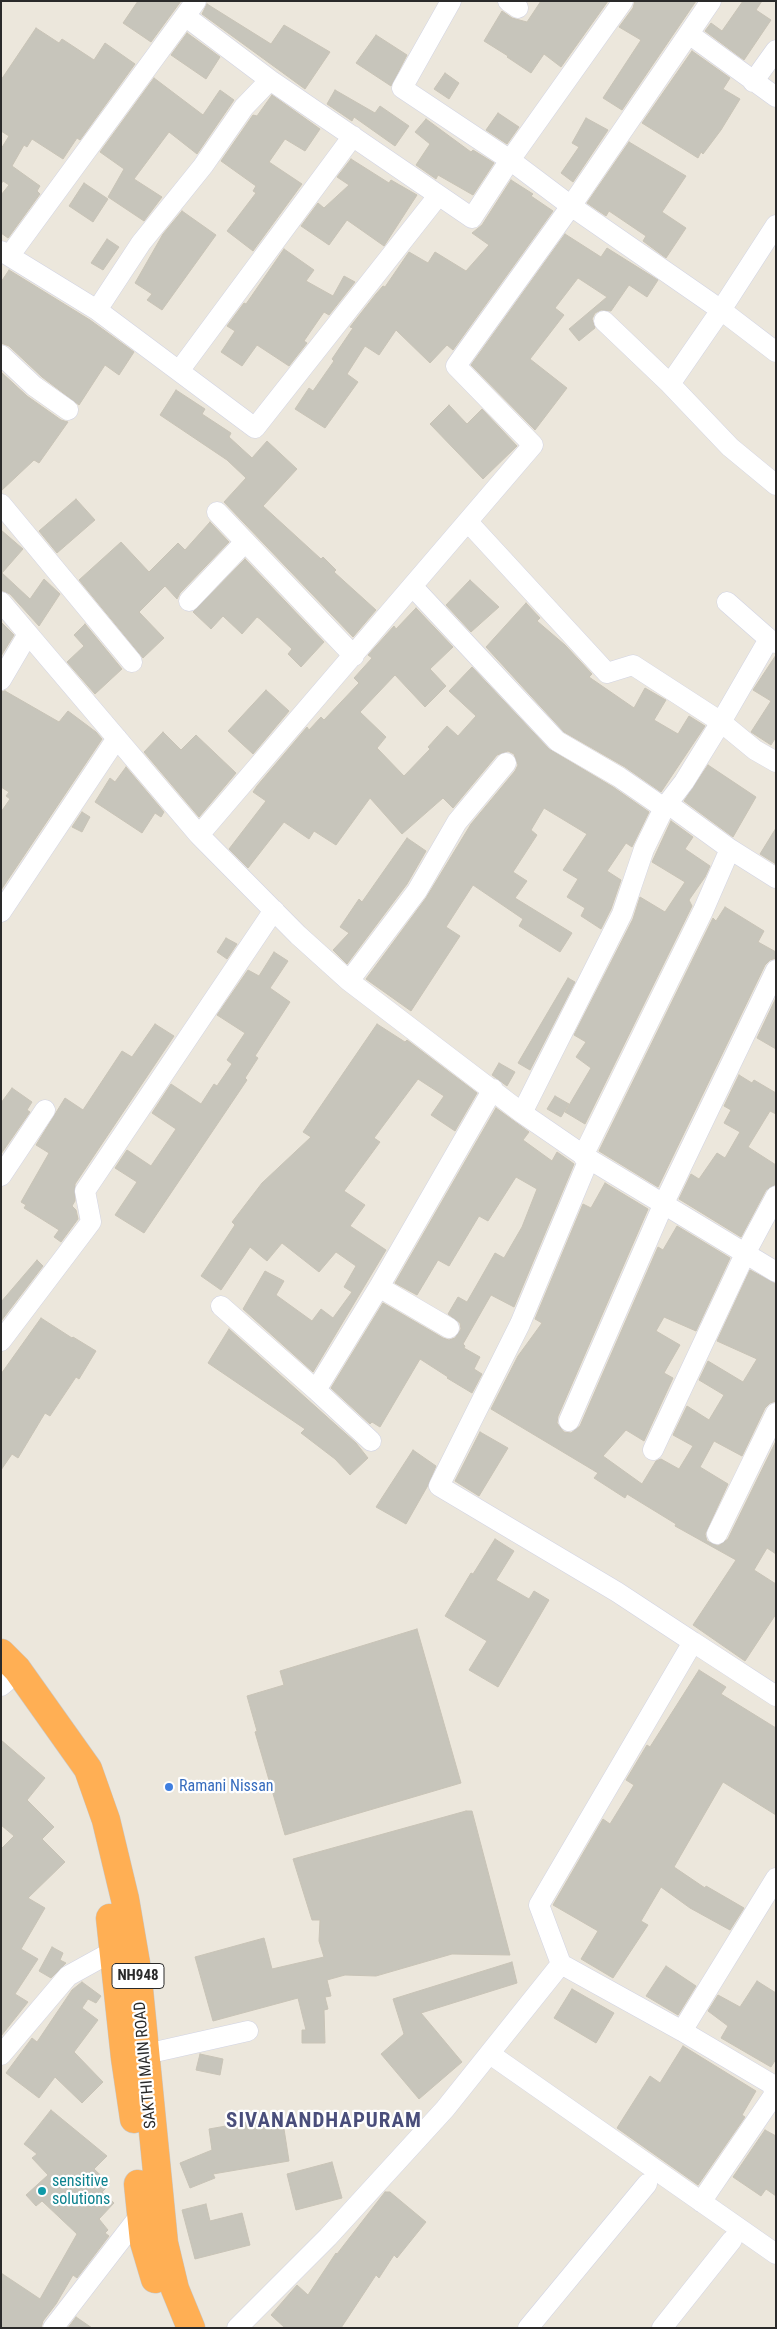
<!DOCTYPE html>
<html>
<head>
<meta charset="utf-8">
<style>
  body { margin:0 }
  #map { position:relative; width:777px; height:2329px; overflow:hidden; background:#ece7dc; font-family:"Roboto Condensed",sans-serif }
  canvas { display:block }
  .frame { position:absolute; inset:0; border:2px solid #2a2a2a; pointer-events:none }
</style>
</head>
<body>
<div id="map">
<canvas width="777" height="2329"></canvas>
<div class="frame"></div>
</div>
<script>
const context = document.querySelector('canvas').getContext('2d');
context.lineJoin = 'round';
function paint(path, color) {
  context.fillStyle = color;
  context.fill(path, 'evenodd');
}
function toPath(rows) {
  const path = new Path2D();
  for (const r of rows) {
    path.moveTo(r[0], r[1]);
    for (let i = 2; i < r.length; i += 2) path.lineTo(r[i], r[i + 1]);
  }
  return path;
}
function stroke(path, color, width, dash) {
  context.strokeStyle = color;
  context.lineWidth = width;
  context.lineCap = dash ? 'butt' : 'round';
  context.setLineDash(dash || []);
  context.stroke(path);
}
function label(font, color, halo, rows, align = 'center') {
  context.font = font + ' "Roboto Condensed",sans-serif';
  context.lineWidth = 4.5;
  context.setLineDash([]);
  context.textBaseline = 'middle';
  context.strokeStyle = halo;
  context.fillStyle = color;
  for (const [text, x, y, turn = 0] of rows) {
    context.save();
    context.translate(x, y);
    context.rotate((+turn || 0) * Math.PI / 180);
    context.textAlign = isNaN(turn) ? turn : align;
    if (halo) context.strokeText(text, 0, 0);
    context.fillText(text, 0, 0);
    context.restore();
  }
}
const building = toPath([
  [138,1,181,1,151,42,123,23,138,1],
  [541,1,608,1,561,67,544,54,531,73,507,57,508,56,484,41,502,11,512,18,527,22,541,1],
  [635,1,696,1,622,110,603,98,641,40,619,27,633,8,635,1],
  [743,1,762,1,756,10,771,20,744,60,705,31,711,23,722,31,743,1],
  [207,4,271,44,284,25,330,52,305,89,202,14,207,4],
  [36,28,59,43,62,39,94,60,105,43,135,64,80,140,77,138,63,159,32,139,27,147,24,145,12,166,40,186,37,191,40,194,8,238,1,233,1,195,9,185,3,181,1,184,1,149,9,136,1,131,1,80,36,28],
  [187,33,220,57,206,79,171,55,187,33],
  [376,35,407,55,391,86,356,63,376,35],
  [692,51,730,78,723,89,740,99,721,130,703,154,701,152,698,158,642,123,692,51],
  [445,73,459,83,449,99,434,89,445,73],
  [154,78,203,115,220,90,234,100,197,154,169,132,134,179,162,197,144,221,108,197,124,169,100,152,154,78],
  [335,90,375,113,380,106,409,126,395,146,354,117,352,121,327,104,335,90],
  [272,95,320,129,305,151,285,139,269,162,302,184,253,251,227,231,256,193,253,191,256,186,221,161,253,115,257,116,272,95],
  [498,113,519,127,507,144,486,130,498,113],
  [586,118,608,130,573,182,561,173,579,147,572,143,586,118],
  [426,119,471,152,473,150,494,163,473,195,438,175,436,179,416,165,430,144,415,132,426,119],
  [629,142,686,176,662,212,686,228,666,258,643,241,646,236,609,211,606,216,587,203,629,142],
  [351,159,389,183,391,180,417,195,384,246,347,220,329,245,301,226,318,203,324,208,349,185,337,177,351,159],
  [511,180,533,194,531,196,553,211,453,350,447,345,430,363,396,330,379,355,365,346,347,374,358,382,325,428,295,409,309,388,313,391,334,361,332,359,353,328,350,327,376,294,383,286,385,287,409,252,428,263,435,252,466,271,489,245,472,233,482,225,511,180],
  [84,183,108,199,93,222,69,206,84,183],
  [182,211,216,235,162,310,147,300,152,294,135,283,163,234,182,211],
  [565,234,601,257,607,248,658,280,647,297,629,285,611,311,601,310,595,313,592,319,595,328,579,341,569,329,607,297,578,278,555,308,564,315,530,359,567,388,535,430,471,365,565,234],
  [107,239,119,247,103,270,91,263,107,239],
  [284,249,314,270,306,281,333,296,344,276,355,282,329,315,324,312,304,341,307,343,289,366,257,345,242,366,221,352,235,331,227,326,244,303,246,304,284,249],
  [9,270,90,320,134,352,119,375,105,365,79,405,42,377,9,346,1,343,1,282,9,270],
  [1,372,27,396,61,420,68,422,39,463,34,460,1,491,1,372],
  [176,390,205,409,202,414,231,433,229,437,252,458,267,441,297,469,263,506,321,559,323,557,336,570,334,572,376,610,353,637,224,502,246,478,227,460,160,415,176,390],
  [449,405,467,424,482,409,517,446,483,479,430,424,449,405],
  [76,499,95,520,57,553,39,531,76,499],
  [210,522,229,542,180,593,177,599,165,586,139,612,164,638,143,658,79,580,121,542,149,572,178,543,185,550,210,522],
  [1,530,23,549,2,573,30,599,44,579,60,594,39,626,10,594,1,590,1,530],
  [245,559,324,642,301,667,288,654,292,649,260,619,257,617,242,634,223,616,211,629,193,612,245,559],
  [470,580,499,607,471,632,446,605,470,580],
  [526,603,540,618,537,621,565,645,592,674,589,677,634,708,645,688,664,699,666,700,654,720,678,734,689,716,705,726,661,792,625,767,564,732,486,647,526,603],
  [416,608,453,647,430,669,446,686,425,707,395,675,360,712,386,737,377,748,404,776,430,749,428,747,447,726,458,736,476,716,449,691,472,667,549,749,613,787,649,812,632,847,626,843,607,871,621,880,611,909,601,929,581,916,585,908,567,897,578,879,563,870,587,834,544,808,531,830,537,835,513,872,527,881,515,898,572,933,560,952,519,926,523,919,473,885,446,927,460,936,411,1011,366,979,426,898,471,824,515,771,518,765,514,754,508,751,497,755,453,808,443,798,402,834,370,798,336,845,314,831,309,839,284,822,248,868,229,849,266,801,253,792,257,786,307,727,309,730,321,717,324,720,359,683,354,678,372,658,368,655,394,626,396,629,416,608],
  [1,622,14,635,1,656,1,622],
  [85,624,122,669,95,694,67,662,84,646,74,635,85,624],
  [776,655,776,737,771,745,751,732,771,701,753,690,776,655],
  [266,690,289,711,253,754,228,731,266,690],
  [5,691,59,722,68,711,96,732,102,739,1,890,1,812,10,799,6,796,9,792,1,787,1,692,5,691],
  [163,732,181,750,196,735,236,773,199,817,144,752,163,732],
  [708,765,756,797,733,837,684,801,708,765],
  [126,767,164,812,161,817,155,813,142,833,95,802,110,778,115,782,126,767],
  [82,812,90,817,82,832,72,827,82,812],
  [671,821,693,837,685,849,710,866,705,877,689,900,692,906,585,1124,565,1112,591,1068,576,1057,586,1042,574,1035,633,919,640,897,665,912,685,882,652,862,671,821],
  [776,828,776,864,760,854,776,828],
  [407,838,426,851,407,884,347,964,333,950,349,933,340,927,359,899,362,902,407,838],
  [725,907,764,931,758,942,776,952,776,958,770,960,765,965,658,1187,599,1151,713,918,716,921,725,907],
  [226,938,237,944,227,959,217,952,226,938],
  [274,952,288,961,270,988,290,1002,255,1056,258,1058,245,1078,247,1080,144,1233,115,1215,137,1182,115,1168,127,1150,151,1166,176,1129,152,1113,171,1084,201,1104,214,1084,217,1086,232,1064,227,1060,245,1033,217,1015,248,970,259,976,274,952],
  [568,978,575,982,530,1070,518,1063,568,978],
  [776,998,776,1049,757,1038,776,998],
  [155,1024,174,1036,75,1184,75,1201,72,1206,76,1210,78,1219,61,1242,54,1237,59,1230,24,1208,26,1205,21,1202,49,1153,36,1145,65,1098,83,1110,122,1051,132,1057,155,1024],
  [377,1024,405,1042,407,1040,477,1093,455,1131,431,1115,444,1096,418,1079,374,1138,380,1142,344,1191,365,1205,350,1226,386,1250,313,1372,243,1309,265,1271,284,1281,276,1295,312,1321,321,1309,333,1318,352,1292,344,1287,356,1266,336,1252,319,1272,282,1243,267,1261,250,1247,221,1290,201,1276,235,1225,232,1222,262,1183,311,1137,303,1132,377,1024],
  [499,1063,515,1072,507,1086,492,1075,499,1063],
  [739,1075,752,1083,754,1080,776,1093,776,1114,770,1111,748,1147,776,1165,776,1184,766,1190,741,1237,679,1199,691,1174,699,1179,717,1153,725,1158,740,1132,724,1123,731,1110,724,1106,739,1075],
  [12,1088,32,1102,27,1110,30,1112,1,1154,1,1103,12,1088],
  [555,1096,569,1104,561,1117,547,1109,555,1096],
  [496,1108,529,1132,523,1140,552,1161,557,1152,574,1164,514,1307,491,1295,463,1344,465,1346,464,1348,480,1357,474,1369,482,1374,472,1393,447,1378,448,1377,420,1359,380,1427,372,1422,370,1424,331,1388,383,1303,443,1338,449,1340,455,1338,461,1329,460,1323,448,1314,458,1297,467,1302,495,1253,504,1258,522,1227,537,1189,516,1177,488,1221,479,1216,449,1266,438,1260,417,1295,395,1283,496,1108],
  [605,1183,648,1209,558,1416,557,1423,564,1432,571,1433,580,1426,658,1247,663,1250,677,1226,730,1258,696,1331,664,1317,656,1331,680,1345,664,1373,673,1378,644,1441,626,1430,603,1456,642,1484,656,1461,661,1459,679,1469,693,1446,673,1435,687,1406,709,1420,724,1395,699,1380,708,1361,743,1382,757,1359,717,1341,750,1270,776,1284,776,1401,770,1403,765,1408,742,1456,714,1441,700,1467,728,1484,705,1534,707,1541,718,1546,728,1539,776,1441,776,1554,767,1548,754,1570,776,1584,776,1614,745,1661,693,1625,736,1560,675,1526,676,1524,627,1494,625,1498,594,1478,598,1473,491,1409,518,1356,542,1323,535,1319,583,1204,591,1208,605,1183],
  [37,1260,43,1266,1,1321,1,1302,37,1260],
  [41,1318,72,1338,73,1337,96,1351,79,1379,76,1377,50,1416,45,1413,18,1458,12,1454,1,1470,1,1374,41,1318],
  [229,1329,356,1443,368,1458,350,1475,335,1459,301,1433,305,1429,208,1363,229,1329],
  [480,1432,508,1448,479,1496,455,1481,480,1432],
  [413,1450,436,1466,427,1487,406,1524,376,1507,413,1450],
  [495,1539,514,1551,496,1580,529,1599,534,1591,549,1600,498,1687,469,1670,487,1641,445,1616,471,1573,473,1574,495,1539],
  [417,1629,461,1783,285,1835,255,1732,257,1731,247,1696,284,1685,280,1671,417,1629],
  [699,1670,726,1687,721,1694,776,1728,776,1815,723,1782,674,1867,705,1888,706,1886,744,1908,730,1930,690,1908,661,1887,641,1921,648,1925,613,1978,581,1959,598,1931,553,1905,603,1819,610,1824,634,1785,626,1780,647,1745,650,1747,699,1670],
  [1,1740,45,1778,27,1800,54,1827,42,1839,65,1862,28,1898,45,1908,21,1949,38,1959,15,1994,28,2002,1,2036,1,1849,14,1836,1,1825,1,1740],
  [466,1811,472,1811,510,1955,452,1954,376,1976,345,1975,327,1980,331,1996,325,1997,328,2009,324,2010,325,2043,302,2043,302,2030,306,2030,298,1998,213,2021,195,1957,264,1938,272,1969,324,1957,319,1941,320,1920,312,1920,293,1859,466,1811],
  [52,1947,63,1953,60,1960,66,1963,51,1978,39,1971,52,1947],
  [512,1962,517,1983,421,2013,462,2062,419,2099,381,2054,404,2034,393,1999,512,1962],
  [666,1966,696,1986,678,2015,646,1996,666,1966],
  [757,1981,776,1993,776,2059,771,2067,721,2038,728,2026,708,2011,718,1995,740,2007,757,1981],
  [82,1982,101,1996,96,2003,88,1999,82,2008,98,2020,74,2052,103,2082,82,2103,55,2077,39,2098,6,2073,32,2038,37,2042,72,1990,82,1982],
  [572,1989,614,2013,596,2043,554,2018,572,1989],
  [683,2046,756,2091,742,2115,745,2117,698,2185,617,2128,650,2076,660,2083,683,2046],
  [200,2054,223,2059,220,2075,196,2070,200,2054],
  [51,2110,107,2156,94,2169,110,2184,102,2192,114,2203,99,2219,108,2230,105,2233,109,2236,77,2278,73,2275,56,2304,43,2321,41,2328,1,2328,1,2273,40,2299,77,2234,42,2201,36,2206,26,2195,48,2175,32,2158,37,2154,24,2144,51,2110],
  [282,2116,289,2161,213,2174,215,2178,190,2188,180,2163,212,2150,209,2129,282,2116],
  [765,2130,776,2136,776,2196,766,2189,761,2196,733,2177,765,2130],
  [332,2162,342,2198,296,2210,287,2174,332,2162],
  [385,2192,390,2192,426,2222,397,2258,394,2255,379,2278,376,2275,341,2328,285,2328,271,2315,297,2285,308,2295,336,2253,337,2254,385,2192],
  [206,2204,210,2221,242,2213,250,2245,195,2259,182,2210,206,2204],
  [76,2317,92,2328,68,2328,76,2317]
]);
const minor = toPath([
  [451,1,402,88,510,160,623,1],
  [508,1,518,8],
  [185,16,270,80,472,218,510,160,571,206,721,310,776,352],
  [689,34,776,97],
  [753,82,776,50],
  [1,251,97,310,255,428,438,196],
  [10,255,196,1],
  [97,310,141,243,203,166,244,107,270,80],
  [604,321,670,384,730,447,776,485],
  [1,355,34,386,68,410],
  [179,371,353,136],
  [670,384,721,310,776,225],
  [1,504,132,662],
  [217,512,354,656],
  [468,522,607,673,633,665,721,722,755,750,776,762],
  [413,587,557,741,619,777,664,808,684,782,721,722,769,639,776,643],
  [189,601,245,542],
  [1,602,199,835],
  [727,602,769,639],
  [1,680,28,634],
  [668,804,730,849,776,878],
  [1,912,117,738],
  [349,981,417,891,457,822,506,763],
  [522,1113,622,914,644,849,664,808],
  [583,1156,703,911,730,849],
  [589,1159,776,1272],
  [1,1176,45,1110],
  [379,1287,449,1328],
  [221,1306,316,1390,379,1287,493,1089],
  [1,1341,91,1222,85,1191,274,910],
  [316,1390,371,1441],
  [569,1421,664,1203,776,970],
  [653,1450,745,1254,776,1196],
  [717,1534,776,1413],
  [693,1642,776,1696],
  [1,1686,6,1682],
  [561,1964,682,2031,776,1878],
  [682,2031,773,2085,774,2095,701,2202],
  [146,2054,248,2031],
  [490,2054,776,2254],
  [1,2055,68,1976,115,1950],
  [53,2328,141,2214],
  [237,2328,328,2237,445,2109,561,1964,539,1905,693,1642,617,1592,439,1486,520,1324,589,1159,522,1113,349,981,298,935,199,835,533,445,456,366,571,206,711,1],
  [528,2328,647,2184],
  [662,2328,732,2240]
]);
const highway = toPath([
  [1,1653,17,1669,88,1769,106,1820,125,1899,137,1969,164,2243,175,2289,191,2328],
  [110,1918,125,2058,134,2119],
  [138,2184,144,2242,155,2279]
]);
const markers = [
  [169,1787,5,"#3f7fe0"],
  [42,2191,5,"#0f9aa8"]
];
const shields = [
  [138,1976,52]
];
const shieldNames = [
  ["NH948",138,1976]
];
const shopNames = [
  ["Ramani Nissan",179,1787]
];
const streetNames = [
  ["SAKTHI MAIN ROAD",146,2065,-95]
];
const cultureNames = [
  ["sensitive",52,2182],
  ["solutions",52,2200]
];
const districtNames = [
  ["SIVANANDHAPURAM",324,2122]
];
paint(building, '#c7c5bb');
stroke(building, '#c8c3b6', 1);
stroke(minor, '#d1d3e3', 21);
stroke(highway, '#c8c8c8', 29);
stroke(minor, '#fff', 20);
stroke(highway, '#ffaf54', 28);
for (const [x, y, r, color] of markers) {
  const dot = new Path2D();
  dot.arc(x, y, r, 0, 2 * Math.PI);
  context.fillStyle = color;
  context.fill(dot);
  stroke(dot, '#fff', 2);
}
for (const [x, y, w] of shields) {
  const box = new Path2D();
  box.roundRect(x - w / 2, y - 12.5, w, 25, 4);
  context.fillStyle = '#fff';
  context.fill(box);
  stroke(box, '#2a2a2a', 1);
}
label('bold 15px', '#2a2a2a', null, shieldNames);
label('16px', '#366cbe', '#fff', shopNames, 'left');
label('16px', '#2a2a2a', '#fff', streetNames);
label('16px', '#0d838f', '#fff', cultureNames, 'left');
context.letterSpacing = '1px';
label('bold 21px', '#4a4e7b', '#fff', districtNames);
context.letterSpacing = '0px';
</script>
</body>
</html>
